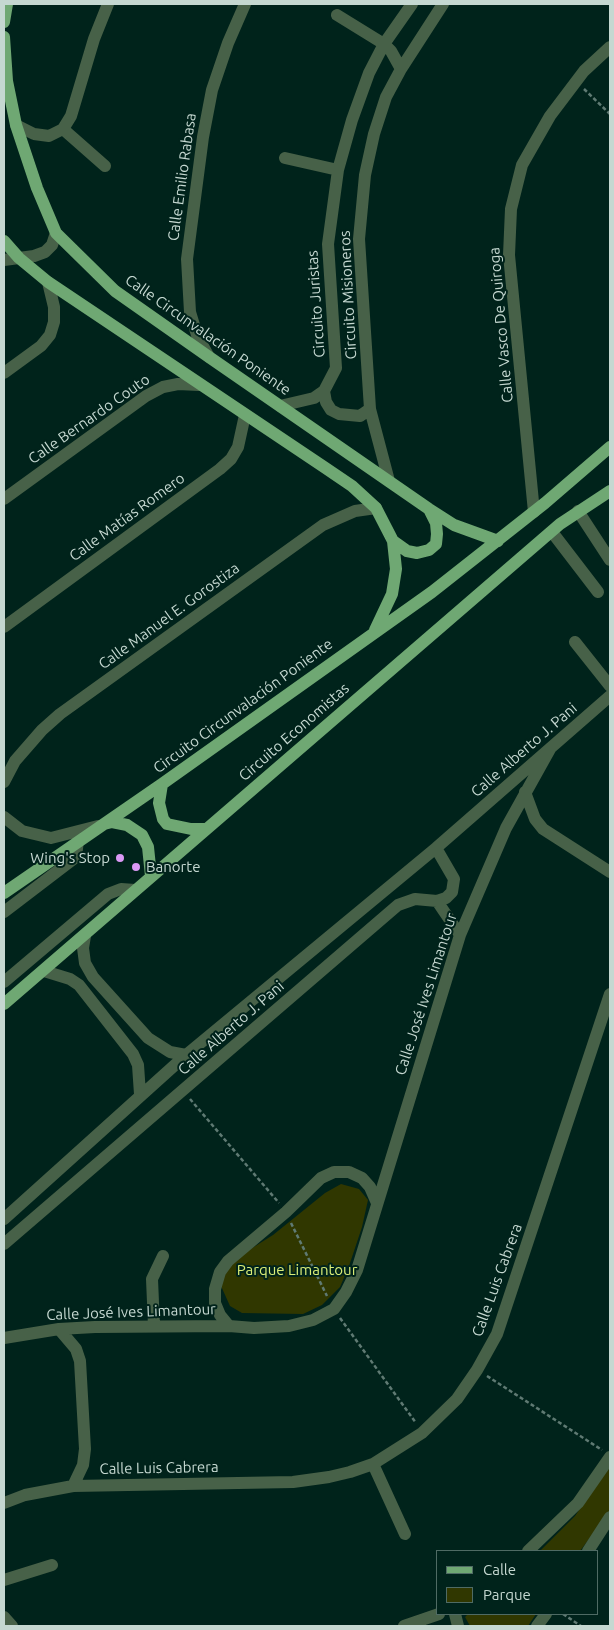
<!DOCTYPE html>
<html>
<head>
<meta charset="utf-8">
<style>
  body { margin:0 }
  #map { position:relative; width:614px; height:1630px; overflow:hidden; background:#00231b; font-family:Ubuntu,sans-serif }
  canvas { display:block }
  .frame { position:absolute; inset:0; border:5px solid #c5d8d1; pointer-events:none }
  .legend { position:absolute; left:436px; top:1550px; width:162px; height:65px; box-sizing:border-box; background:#00231b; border:1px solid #4f6b64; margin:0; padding:6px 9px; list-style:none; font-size:15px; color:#c5d8d1 }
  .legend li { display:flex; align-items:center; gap:10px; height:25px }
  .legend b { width:25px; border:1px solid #4f6b64 }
</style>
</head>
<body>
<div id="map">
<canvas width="614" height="1630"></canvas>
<div class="frame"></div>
<ul class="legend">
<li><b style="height:6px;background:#6fa873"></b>Calle</li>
<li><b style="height:14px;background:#303700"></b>Parque</li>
</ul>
</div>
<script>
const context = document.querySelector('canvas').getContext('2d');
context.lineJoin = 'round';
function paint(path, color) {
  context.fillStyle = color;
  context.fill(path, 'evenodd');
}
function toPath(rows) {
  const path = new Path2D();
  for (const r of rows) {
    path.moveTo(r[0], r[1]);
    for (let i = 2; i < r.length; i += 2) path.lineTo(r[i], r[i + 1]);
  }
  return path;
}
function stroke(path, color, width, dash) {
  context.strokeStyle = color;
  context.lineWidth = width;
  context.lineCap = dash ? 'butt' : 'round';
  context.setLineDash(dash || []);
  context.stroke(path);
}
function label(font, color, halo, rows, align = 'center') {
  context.font = font + ' Ubuntu,sans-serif';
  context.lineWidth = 4;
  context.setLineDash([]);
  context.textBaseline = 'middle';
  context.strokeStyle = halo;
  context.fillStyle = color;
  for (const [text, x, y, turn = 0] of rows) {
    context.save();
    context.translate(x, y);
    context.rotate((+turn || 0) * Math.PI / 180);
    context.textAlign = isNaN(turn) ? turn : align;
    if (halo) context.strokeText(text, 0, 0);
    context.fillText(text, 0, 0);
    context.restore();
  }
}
const green = toPath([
  [341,1184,359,1189,368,1200,362,1227,349,1266,340,1287,322,1305,303,1314,242,1313,230,1306,221,1286,225,1265,273,1235,325,1193],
  [610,1464,610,1511,580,1551,540,1551,575,1516],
  [468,1614,536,1614,528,1626,470,1626,465,1617]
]);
const path = toPath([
  [584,89,610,114],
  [190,1099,279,1203],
  [291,1223,327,1296],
  [340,1318,416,1423],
  [487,1376,602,1450],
  [563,1614,581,1626]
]);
const minor = toPath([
  [337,15,384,44,391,51,401,69],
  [16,125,34,134,49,136,63,129,71,116,94,39,108,4],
  [63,129,105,166],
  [285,158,338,170],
  [4,260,34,256,45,252,52,245,56,233],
  [209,357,197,335,190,312,187,259,203,137,212,90,228,43,245,4],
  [4,373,41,346,50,335,54,322,54,307,48,282],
  [324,391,326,402,331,410,339,414,360,416,370,409],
  [280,406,314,398,324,391,336,368,328,244,338,170,352,120,369,73,384,44,412,4],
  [389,481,370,409,359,239,365,175,374,134,386,97,401,69,443,4],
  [4,499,146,396,163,387,178,384,199,385],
  [578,511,610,560],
  [534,512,509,255,511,209,522,165,550,116,584,71,610,47],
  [552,532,598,592],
  [4,627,220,469,231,459,238,447,245,415],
  [575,642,610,686],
  [4,782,15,761,42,730,60,714,323,525,355,511,376,508],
  [525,792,535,819,543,829,610,872],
  [4,817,22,831,51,838,98,826],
  [437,901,460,935],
  [4,912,76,857,78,840],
  [85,936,83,948,85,963,93,977,148,1038,170,1052,186,1055],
  [44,971,70,979,79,985,133,1054,138,1065,140,1094],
  [4,982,108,894,121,889,135,890],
  [4,1219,186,1055,436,848,610,696],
  [4,1244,398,905,415,899,437,901,446,898,452,892,454,879,436,848],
  [154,1326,152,1279,163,1256],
  [229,1326,220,1315,215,1303,215,1289,220,1272,228,1261,286,1212,321,1178,334,1172,349,1172,362,1178,370,1187,377,1203],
  [59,1329,76,1349,80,1361,85,1449,83,1465,73,1486],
  [4,1338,59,1329,95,1327,229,1326,254,1328,289,1326,313,1320,334,1309,346,1292,357,1270,460,935,506,828,550,749],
  [373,1464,405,1534],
  [4,1503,25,1495,73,1486,293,1482,329,1477,350,1472,373,1464,422,1433,457,1399,477,1370,497,1334,610,994],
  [528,1551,578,1503,610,1457],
  [588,1551,610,1517],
  [4,1580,52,1565],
  [455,1614,458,1626],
  [4,1617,12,1626],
  [404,1626,439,1614],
  [537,1626,546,1614]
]);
const major = toPath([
  [4,22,7,4],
  [4,37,7,81,16,125,37,188,56,233,115,291,209,357,429,509,454,525,498,541],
  [4,241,19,258,48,282,324,467,352,486,376,508,393,541,396,569,392,594,375,630],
  [393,541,407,551,417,553,429,550,436,544,437,534,436,523,429,509],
  [162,784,159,803,163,819,167,824,191,829,205,829],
  [104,824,112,822,127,825,142,835,148,847,151,876],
  [4,893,162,784,432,592,545,503,610,447],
  [4,1004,560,524,610,491]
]);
const markers = [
  [120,858,5,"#db99f5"],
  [136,867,5,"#db99f5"]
];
const streetNames = [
  ["Calle Emilio Rabasa",182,177,-82],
  ["Circuito Misioneros",348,295,-93],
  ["Circuito Juristas",316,304,-94],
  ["Calle Vasco De Quiroga",501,325,-95],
  ["Calle Circunvalación Poniente",208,335,35],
  ["Calle Bernardo Couto",89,419,-35],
  ["Calle Matías Romero",127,517,-36],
  ["Calle Manuel E. Gorostiza",169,616,-36],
  ["Circuito Circunvalación Poniente",243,706,-36],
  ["Circuito Economistas",294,732,-41],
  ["Calle Alberto J. Pani",524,750,-41],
  ["Calle José Ives Limantour",426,994,-72],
  ["Calle Alberto J. Pani",231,1028,-41],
  ["Calle Luis Cabrera",497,1280,-70],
  ["Calle José Ives Limantour",131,1312,-2],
  ["Calle Luis Cabrera",159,1468,-1]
];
const poiNames = [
  ["Wing's Stop",110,858],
  ["Banorte",146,867,"left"]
];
const parkNames = [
  ["Parque Limantour",297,1270]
];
paint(green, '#303700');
stroke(path, '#5f7a73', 2.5, [4, 2.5]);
stroke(minor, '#476148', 12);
stroke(major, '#6fa873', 12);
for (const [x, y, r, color] of markers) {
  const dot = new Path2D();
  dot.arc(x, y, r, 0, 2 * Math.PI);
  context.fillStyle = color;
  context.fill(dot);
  stroke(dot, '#00231b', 2);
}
label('15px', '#c5d8d1', '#00231b', streetNames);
label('15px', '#c5d8d1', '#00231b', poiNames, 'right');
label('15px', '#d9ed77', '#00231b', parkNames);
</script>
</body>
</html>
